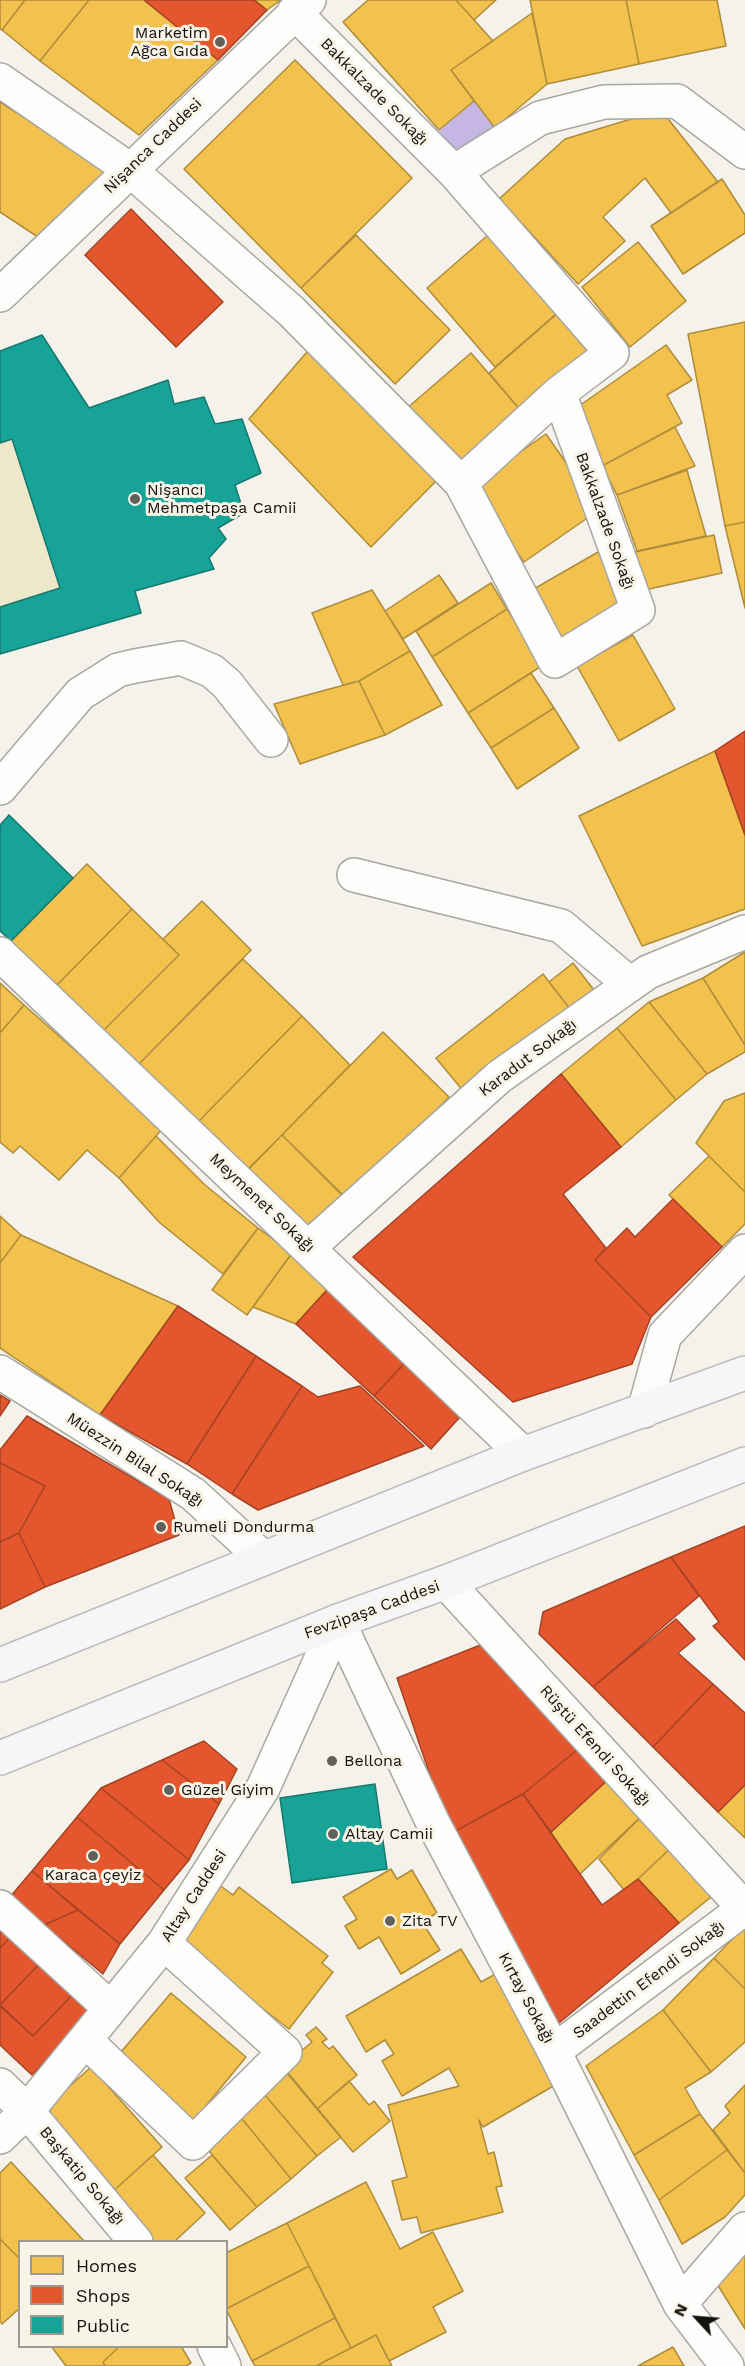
<!DOCTYPE html>
<html>
<head>
<meta charset="utf-8">
<style>
  body { margin:0 }
  #map { position:relative; width:745px; height:2366px; overflow:hidden; background:#f4f2ea; font-family:"Work Sans",sans-serif }
  canvas { display:block }
  .legend { position:absolute; left:18px; top:2240px; width:210px; height:108px; box-sizing:border-box; background:#f7f4e7; border:2px solid #9c9a90; margin:0; padding:8px 10px; list-style:none; font-size:18px; color:#13120d }
  .legend li { display:flex; align-items:center; gap:12px; height:30px }
  .legend b { width:30px; border:2px solid #9c9a90 }
  .north { position:absolute; left:667px; top:2288px; width:60px; height:60px; -webkit-text-stroke:4px #f7f4e7; paint-order:stroke; rotate:296deg; font-size:16px; font-weight:700; line-height:24px; text-align:center; color:#13120d }
  .north::after { content:''; display:block; margin:auto; width:21px; height:27px; background:#13120d; clip-path:polygon(50% 0,100% 100%,50% 72%,0 100%) }
</style>
</head>
<body>
<div id="map">
<canvas width="745" height="2366"></canvas>
<ul class="legend">
<li><b style="height:16px;background:#f2c14e"></b>Homes</li>
<li><b style="height:16px;background:#e4572e"></b>Shops</li>
<li><b style="height:16px;background:#17a398"></b>Public</li>
</ul>
<div class="north">N</div>
</div>
<script>
const context = document.querySelector('canvas').getContext('2d');
context.lineJoin = 'round';
function paint(path, color) {
  context.fillStyle = color;
  context.fill(path, 'evenodd');
}
function toPath(rows) {
  const path = new Path2D();
  for (const r of rows) {
    path.moveTo(r[0], r[1]);
    for (let i = 2; i < r.length; i += 2) path.lineTo(r[i], r[i + 1]);
  }
  return path;
}
function stroke(path, color, width, dash) {
  context.strokeStyle = color;
  context.lineWidth = width;
  context.lineCap = dash ? 'butt' : 'round';
  context.setLineDash(dash || []);
  context.stroke(path);
}
function label(font, color, halo, rows, align = 'center') {
  context.font = font + ' "Work Sans",sans-serif';
  context.lineWidth = 6;
  context.setLineDash([]);
  context.textBaseline = 'middle';
  context.strokeStyle = halo;
  context.fillStyle = color;
  for (const [text, x, y, turn = 0] of rows) {
    context.save();
    context.translate(x, y);
    context.rotate((+turn || 0) * Math.PI / 180);
    context.textAlign = isNaN(turn) ? turn : align;
    if (halo) context.strokeText(text, 0, 0);
    context.fillText(text, 0, 0);
    context.restore();
  }
}
const green = toPath([
  [12,439,60,588,0,607,0,443]
]);
const water = toPath([
  [474,101,495,128,461,157,439,131]
]);
const homes = toPath([
  [0,0,25,0,2,30,0,29,0,0],
  [25,0,89,0,40,61,2,30,25,0],
  [89,0,144,0,218,60,139,135,40,61,89,0],
  [254,0,281,0,267,10,254,0],
  [368,0,456,0,493,41,451,70,474,101,439,130,343,22,368,0],
  [456,0,496,0,474,20,456,0],
  [530,0,626,0,639,64,547,84,530,0],
  [626,0,717,0,726,46,639,64,626,0],
  [532,13,547,84,495,128,451,70,532,13],
  [295,60,412,178,301,288,184,169,295,60],
  [0,102,112,174,38,237,0,212,0,102],
  [661,110,718,182,671,213,645,178,603,217,625,241,578,284,499,199,565,139,661,110],
  [722,179,745,215,745,233,683,274,651,226,722,179],
  [356,235,450,330,395,384,301,288,356,235],
  [488,235,556,314,495,367,427,288,488,235],
  [638,242,686,301,630,347,582,287,638,242],
  [559,312,593,351,522,412,489,373,559,312],
  [745,322,745,522,725,526,688,334,745,322],
  [313,345,443,474,371,547,249,419,313,345],
  [666,345,692,380,667,395,682,423,602,466,569,413,666,345],
  [471,353,522,412,458,469,406,409,471,353],
  [675,427,695,466,617,495,602,466,675,427],
  [546,434,599,510,524,562,471,486,546,434],
  [687,470,706,536,637,551,617,495,687,470],
  [745,522,745,608,725,526,745,522],
  [714,535,722,573,640,591,631,553,714,535],
  [605,548,622,618,566,649,532,590,605,548],
  [439,575,458,603,403,639,385,611,439,575],
  [491,583,507,609,432,657,416,631,491,583],
  [372,590,410,651,359,681,343,685,312,613,372,590],
  [507,609,543,665,468,713,432,657,507,609],
  [633,635,675,709,619,741,577,666,633,635],
  [410,651,442,705,385,735,359,681,410,651],
  [531,673,554,708,491,748,468,713,531,673],
  [359,681,385,735,300,764,274,704,359,681],
  [554,708,579,748,517,789,491,748,554,708],
  [715,751,745,835,745,909,642,946,579,816,715,751],
  [87,864,132,909,56,986,11,941,87,864],
  [202,901,251,950,137,1066,102,1032,179,955,163,939,202,901],
  [132,909,179,955,102,1032,56,986,132,909],
  [745,952,745,1045,703,978,745,952],
  [243,959,302,1016,196,1124,137,1066,243,959],
  [573,963,594,990,570,1009,549,982,573,963],
  [543,974,570,1009,464,1092,436,1058,543,974],
  [703,978,745,1045,745,1052,707,1074,649,1002,703,978],
  [0,983,24,1005,0,1033,0,983],
  [649,1002,707,1074,676,1100,617,1028,649,1002],
  [24,1005,163,1128,119,1178,87,1150,59,1180,20,1146,13,1153,0,1142,0,1033,24,1005],
  [302,1016,350,1065,245,1173,196,1124,302,1016],
  [617,1028,676,1100,621,1147,561,1074,617,1028],
  [383,1032,449,1097,348,1200,282,1135,383,1032],
  [745,1093,745,1192,696,1143,724,1101,745,1093],
  [282,1135,343,1196,310,1230,248,1169,282,1135],
  [156,1136,205,1185,258,1228,223,1274,160,1223,119,1178,156,1136],
  [709,1156,745,1192,745,1224,722,1247,669,1195,709,1156],
  [0,1216,21,1235,0,1263,0,1216],
  [258,1228,292,1253,247,1315,212,1290,258,1228],
  [21,1235,178,1306,100,1415,0,1348,0,1263,21,1235],
  [292,1253,336,1280,296,1324,253,1307,292,1253],
  [612,1776,646,1812,579,1875,551,1832,612,1776],
  [745,1785,745,1838,718,1812,745,1785],
  [646,1812,676,1843,638,1879,624,1890,599,1859,646,1812],
  [676,1843,721,1889,679,1923,638,1879,676,1843],
  [391,1869,397,1879,412,1870,437,1913,422,1922,440,1950,401,1974,379,1937,359,1949,345,1926,357,1919,343,1897,391,1869],
  [218,1884,233,1895,239,1887,328,1956,322,1963,333,1972,289,2029,174,1940,218,1884],
  [745,1926,745,1989,714,1958,745,1926],
  [461,1949,481,1982,499,1972,562,2081,483,2127,479,2120,488,2154,494,2152,502,2186,496,2187,503,2212,421,2233,417,2217,402,2220,392,2181,407,2177,388,2105,459,2086,449,2068,402,2096,382,2061,394,2054,385,2040,366,2052,346,2016,461,1949],
  [714,1958,745,1989,745,2042,711,2072,663,2010,714,1958],
  [171,1993,246,2057,192,2123,115,2059,171,1993],
  [663,2010,711,2072,685,2088,700,2114,634,2155,586,2066,663,2010],
  [316,2027,327,2039,322,2042,329,2049,333,2046,357,2075,317,2109,282,2067,312,2042,306,2035,316,2027],
  [91,2067,162,2147,109,2195,38,2115,91,2067],
  [288,2073,341,2137,317,2156,264,2094,288,2073],
  [349,2081,369,2105,374,2101,390,2121,353,2152,317,2109,349,2081],
  [745,2085,745,2173,713,2130,730,2113,725,2106,745,2085],
  [264,2094,317,2156,291,2179,239,2115,264,2094],
  [700,2114,727,2150,659,2200,634,2155,700,2114],
  [239,2115,291,2179,257,2207,203,2144,239,2115],
  [727,2150,745,2173,745,2195,725,2217,682,2244,659,2200,727,2150],
  [153,2155,205,2213,174,2242,150,2242,109,2195,153,2155],
  [212,2155,257,2207,230,2230,185,2178,212,2155],
  [11,2162,85,2242,20,2242,20,2259,0,2239,0,2173,11,2162],
  [366,2182,400,2249,433,2232,463,2291,433,2307,446,2332,389,2361,376,2335,351,2348,287,2223,366,2182],
  [287,2223,309,2266,226,2309,226,2253,287,2223],
  [0,2239,20,2259,20,2308,2,2324,0,2321,0,2239],
  [745,2245,745,2329,714,2279,745,2245],
  [309,2266,335,2318,252,2361,226,2309,309,2266],
  [335,2318,351,2348,316,2366,255,2366,252,2361,335,2318],
  [376,2335,392,2366,316,2366,351,2348,376,2335],
  [51,2346,120,2346,103,2362,105,2366,66,2366,51,2346],
  [120,2346,181,2346,191,2363,186,2366,105,2366,103,2362,120,2346],
  [673,2347,684,2366,638,2366,673,2347]
]);
const shops = toPath([
  [144,0,254,0,267,10,218,60,144,0],
  [131,209,223,302,176,347,85,255,131,209],
  [745,731,745,835,715,751,745,731],
  [561,1074,621,1147,563,1194,606,1248,595,1260,651,1317,632,1364,513,1402,353,1257,561,1074],
  [673,1199,722,1247,651,1317,595,1260,627,1228,635,1237,673,1199],
  [336,1280,414,1353,374,1396,296,1324,336,1280],
  [178,1306,256,1356,187,1464,100,1415,178,1306],
  [414,1353,470,1406,431,1449,374,1396,414,1353],
  [256,1356,302,1386,232,1494,187,1464,256,1356],
  [302,1386,318,1397,360,1386,424,1446,258,1510,232,1494,302,1386],
  [0,1395,10,1401,0,1416,0,1395],
  [27,1416,169,1499,179,1535,45,1587,19,1533,45,1486,0,1463,0,1450,27,1416],
  [0,1463,45,1486,19,1533,0,1542,0,1463],
  [745,1526,745,1660,713,1626,719,1622,671,1557,745,1526],
  [19,1533,45,1587,0,1609,0,1542,19,1533],
  [671,1557,699,1596,593,1687,539,1634,543,1612,671,1557],
  [676,1619,695,1639,678,1653,713,1684,653,1747,593,1687,676,1619],
  [483,1644,582,1746,523,1794,450,1834,397,1678,483,1644],
  [713,1684,745,1713,745,1785,718,1812,653,1747,713,1684],
  [204,1741,237,1769,219,1804,162,1760,204,1741],
  [582,1746,612,1776,551,1832,523,1794,582,1746],
  [162,1760,219,1804,189,1860,101,1788,162,1760],
  [101,1788,189,1860,164,1890,77,1817,101,1788],
  [523,1794,602,1905,638,1879,679,1923,559,2023,450,1834,523,1794],
  [77,1817,164,1890,120,1944,32,1871,77,1817],
  [32,1871,78,1910,44,1925,10,1897,32,1871],
  [78,1910,120,1944,103,1974,44,1925,78,1910],
  [0,1919,14,1933,0,1948,0,1919],
  [14,1933,43,1960,0,2005,0,1948,14,1933],
  [43,1960,76,1991,33,2036,0,2005,43,1960],
  [76,1991,94,2009,32,2075,0,2045,0,2006,33,2036,76,1991]
]);
const public = toPath([
  [42,335,89,408,168,380,174,404,204,397,215,424,242,419,261,473,235,485,244,513,218,528,226,539,209,558,214,569,135,591,141,613,0,654,0,607,60,588,12,439,0,443,0,351,42,335],
  [9,815,73,878,11,941,0,931,0,825,9,815],
  [375,1784,387,1869,292,1883,280,1798,375,1784]
]);
const minor = toPath([
  [294,12,454,172,612,353,559,393,461,483],
  [0,80,129,169,291,311,461,483,555,661,638,610,559,393],
  [454,172,540,118,604,102,677,101,745,152],
  [0,295,309,0],
  [0,788,80,694,118,670,135,666,181,658,212,671,227,684,271,740],
  [354,875,561,926,630,984],
  [0,954,523,1454],
  [309,1247,499,1077,648,972,745,932],
  [0,1372,193,1494,263,1558],
  [644,1411,665,1335,745,1251],
  [446,1582,745,1909],
  [338,1621,433,1823,554,2051,680,2304,727,2366],
  [0,1907,110,2008],
  [86,2041,193,2143,285,2052,164,1943],
  [554,2051,745,1908],
  [0,2085,27,2111,136,2242],
  [0,2137,27,2111,164,1943,263,1788,338,1621],
  [680,2304,745,2229],
  [214,2346,224,2366]
]);
const major = toPath([
  [0,1665,523,1454,745,1373],
  [0,1758,338,1621,446,1582,745,1464]
]);
const markers = [
  [220,42,6,"#62605a"],
  [135,499,6,"#62605a"],
  [161,1527,6,"#62605a"],
  [332,1761,6,"#62605a"],
  [169,1790,6,"#62605a"],
  [333,1834,6,"#62605a"],
  [93,1856,6,"#62605a"],
  [390,1921,6,"#62605a"]
];
const poiNames = [
  ["Marketim",208,33,"right"],
  ["Ağca Gıda",208,51,"right"],
  ["Nişancı",147,490],
  ["Mehmetpaşa Camii",147,508],
  ["Rumeli Dondurma",173,1527],
  ["Bellona",344,1761],
  ["Güzel Giyim",181,1790],
  ["Altay Camii",345,1834],
  ["Karaca çeyiz",93,1875,"center"],
  ["Zita TV",402,1921]
];
const streetNames = [
  ["Bakkalzade Sokağı",374,92,45],
  ["Nişanca Caddesi",153,146,-44],
  ["Bakkalzade Sokağı",605,521,70],
  ["Karadut Sokağı",528,1058,-37],
  ["Meymenet Sokağı",262,1203,43],
  ["Müezzin Bilal Sokağı",135,1460,33],
  ["Fevzipaşa Caddesi",372,1610,-20],
  ["Rüştü Efendi Sokağı",595,1746,48],
  ["Altay Caddesi",194,1896,-57],
  ["Saadettin Efendi Sokağı",649,1980,-37],
  ["Kırtay Sokağı",526,1998,62],
  ["Başkatip Sokağı",82,2176,50]
];
paint(green, '#eee8cb');
paint(water, '#c5b6e4');
paint(homes, '#f2c14e');
stroke(homes, '#af8c3a', 1.5);
paint(shops, '#e4572e');
stroke(shops, '#a54224', 1.5);
paint(public, '#17a398');
stroke(public, '#16786e', 1.5);
stroke(minor, '#a7a6a0', 36);
stroke(major, '#bfbcbd', 36);
stroke(minor, '#fdfdfc', 33);
stroke(major, '#f6f5f7', 33);
for (const [x, y, r, color] of markers) {
  const dot = new Path2D();
  dot.arc(x, y, r, 0, 2 * Math.PI);
  context.fillStyle = color;
  context.fill(dot);
  stroke(dot, '#f7f4e7', 2);
}
label('16px', '#13120d', '#f7f4e7', poiNames, 'left');
label('16px', '#13120d', '#f7f4e7', streetNames);
</script>
</body>
</html>
